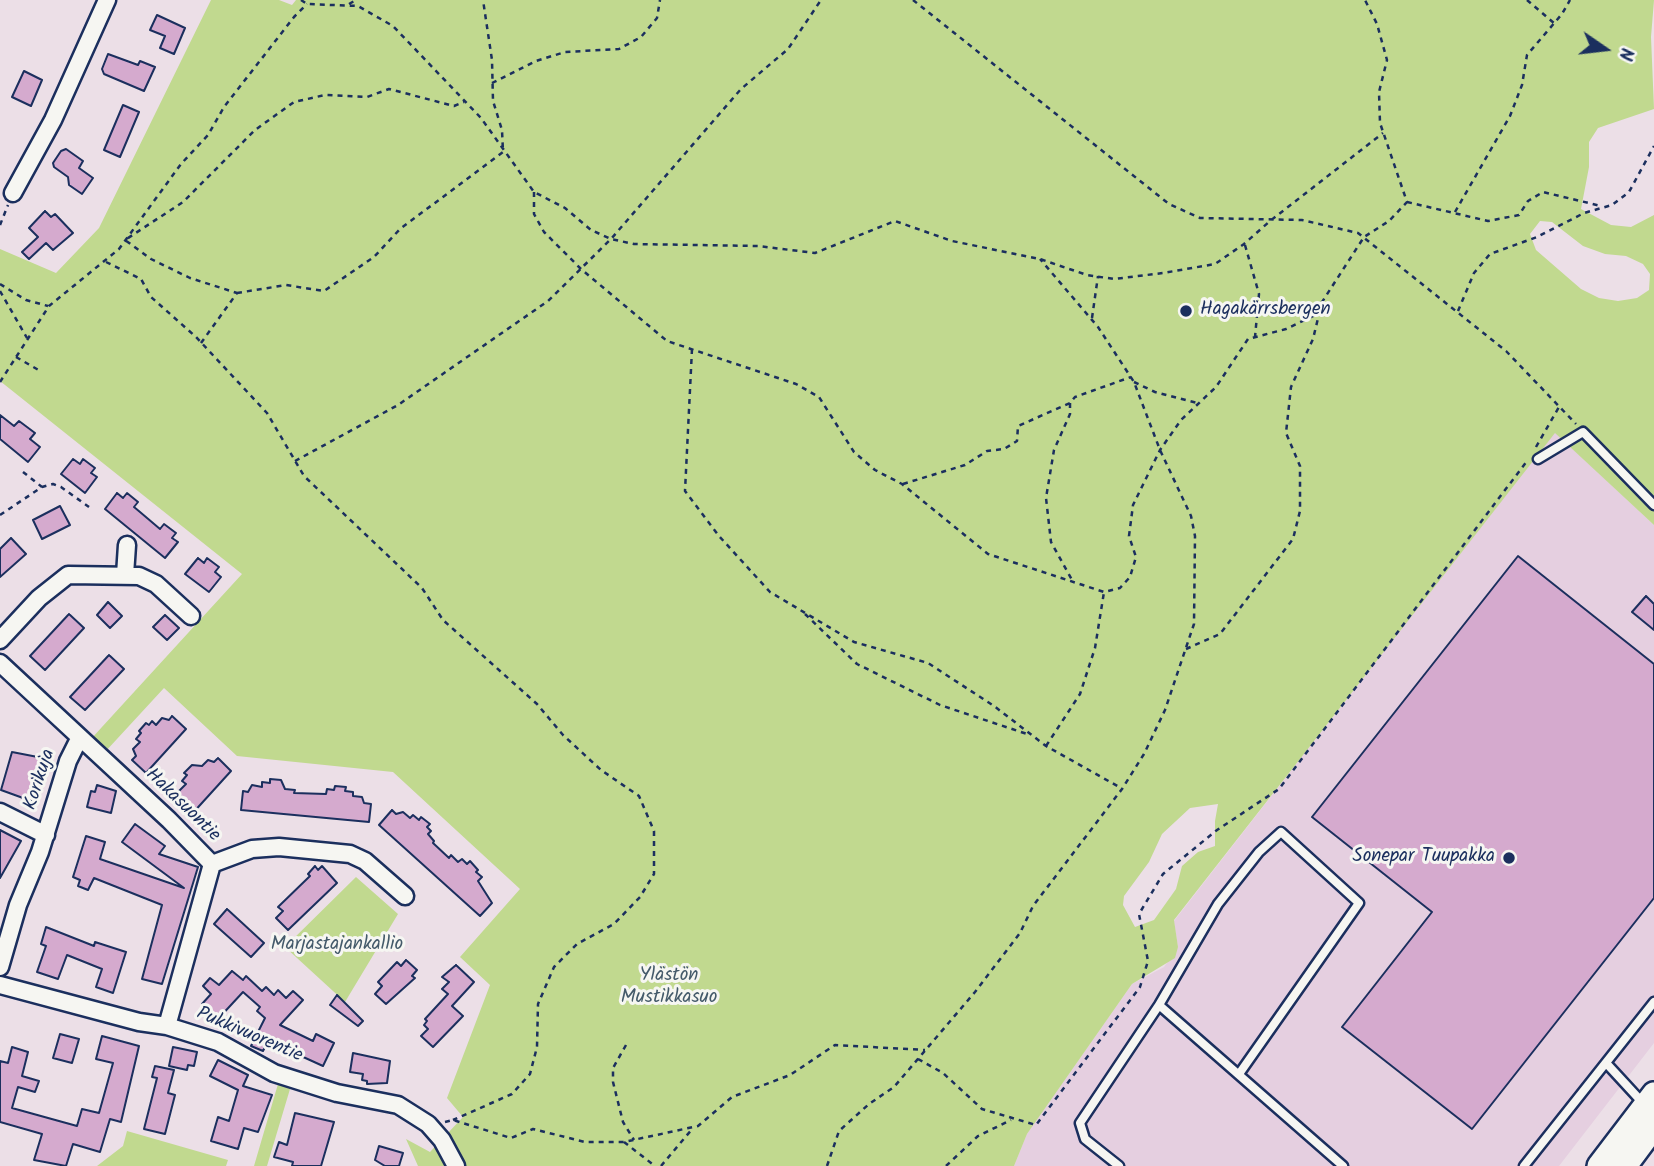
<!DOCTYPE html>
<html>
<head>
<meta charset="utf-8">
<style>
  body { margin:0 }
  #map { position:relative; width:1654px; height:1166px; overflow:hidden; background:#ecdfe7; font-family:Kalam,sans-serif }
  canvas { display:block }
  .north { position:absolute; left:1570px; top:14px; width:70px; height:70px; -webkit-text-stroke:5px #f6f6f2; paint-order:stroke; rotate:104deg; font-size:19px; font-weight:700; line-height:28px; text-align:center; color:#1b2f5e }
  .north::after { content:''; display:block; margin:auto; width:24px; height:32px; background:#1b2f5e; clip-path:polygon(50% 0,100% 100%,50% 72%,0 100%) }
</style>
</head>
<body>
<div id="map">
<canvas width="1654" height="1166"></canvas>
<div class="north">N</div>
</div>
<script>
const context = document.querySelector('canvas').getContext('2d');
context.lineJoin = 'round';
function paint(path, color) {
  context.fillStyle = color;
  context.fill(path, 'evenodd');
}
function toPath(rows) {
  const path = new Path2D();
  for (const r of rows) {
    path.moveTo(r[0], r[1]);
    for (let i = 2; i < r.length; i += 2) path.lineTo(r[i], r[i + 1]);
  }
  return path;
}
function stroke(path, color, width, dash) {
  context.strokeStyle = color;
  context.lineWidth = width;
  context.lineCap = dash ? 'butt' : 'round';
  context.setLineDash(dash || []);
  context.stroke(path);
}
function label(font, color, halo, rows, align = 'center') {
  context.font = font + ' Kalam,sans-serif';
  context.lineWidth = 6;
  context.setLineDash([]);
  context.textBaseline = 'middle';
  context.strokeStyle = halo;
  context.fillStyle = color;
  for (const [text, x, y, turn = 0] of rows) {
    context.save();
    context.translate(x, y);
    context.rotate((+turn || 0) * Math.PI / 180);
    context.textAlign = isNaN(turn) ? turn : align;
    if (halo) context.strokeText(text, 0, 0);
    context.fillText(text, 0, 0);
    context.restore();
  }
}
const built = toPath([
  [1555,432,1654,525,1654,1043,1559,1166,1014,1166,1027,1134,1132,984,1164,967,1178,947,1174,921]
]);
const green = toPath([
  [211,0,279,0,292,5,296,0,1654,0,1651,37,1654,109,1598,128,1589,142,1589,167,1581,209,1611,225,1631,227,1654,215,1654,525,1555,433,1174,920,1178,947,1175,958,1132,984,1027,1134,1014,1166,418,1166,406,1139,430,1152,463,1117,447,1098,490,985,460,957,520,889,393,772,237,756,164,688,105,752,91,739,242,574,0,381,0,249,56,273,99,228],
  [1540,221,1552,222,1583,246,1605,254,1626,256,1643,264,1650,274,1649,290,1637,298,1618,301,1599,298,1581,289,1536,250,1530,234],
  [1218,804,1215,821,1215,846,1198,852,1182,866,1176,889,1154,920,1135,927,1123,905,1124,896,1149,862,1162,834,1190,808],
  [356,877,398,914,345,1002,285,947],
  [278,1084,290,1089,267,1166,254,1166],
  [127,1131,228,1160,226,1166,97,1166,123,1146]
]);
const building = toPath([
  [157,15,185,28,174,54,160,48,165,36,150,30,157,15],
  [108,54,138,65,140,61,155,67,144,91,104,74,102,69,108,54],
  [24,71,42,80,31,106,12,97,24,71],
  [123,105,139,112,120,157,104,150,123,105],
  [66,149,83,161,79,168,93,178,82,194,69,185,68,177,54,167,53,163,61,151,66,149],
  [45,211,51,217,55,214,73,233,53,250,46,243,29,259,22,252,38,237,29,228,45,211],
  [0,415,14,426,19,421,35,433,30,439,40,447,28,462,0,439,0,415],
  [73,459,80,464,83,459,95,468,91,473,97,477,85,493,61,474,73,459],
  [117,493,123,498,127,493,138,502,134,507,140,512,160,529,164,524,176,533,172,538,178,542,165,558,105,509,117,493],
  [60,506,70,525,42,539,33,520,60,506],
  [11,538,26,554,0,577,0,549,11,538],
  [1518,556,1654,664,1654,898,1472,1129,1342,1027,1432,912,1312,817,1518,556],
  [198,558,204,563,207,558,219,567,215,572,221,577,209,592,185,574,198,558],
  [1646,596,1654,604,1654,630,1632,612,1646,596],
  [108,602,122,616,110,628,97,615,108,602],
  [69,614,84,628,45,670,30,656,69,614],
  [165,615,179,628,167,640,153,627,165,615],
  [109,655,124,669,85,710,70,697,109,655],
  [172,716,186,729,146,773,132,760,136,756,133,749,140,742,136,739,141,733,139,731,146,723,149,725,152,721,156,725,162,718,169,720,172,716],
  [12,752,48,759,34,802,1,790,12,752],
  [218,758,231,771,191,815,178,802,181,798,179,791,186,784,182,781,187,775,184,773,192,765,202,766,208,760,214,762,218,758],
  [270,779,281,780,285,789,295,790,294,793,326,794,327,789,334,790,335,786,346,787,345,791,353,792,353,796,362,797,364,803,371,804,369,822,241,810,243,791,248,792,252,785,262,787,262,782,270,783,270,779],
  [97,785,116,791,111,813,87,807,91,791,95,792,97,785],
  [392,810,396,814,403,812,410,818,413,815,419,820,421,817,430,824,427,827,431,831,428,834,434,841,433,843,449,858,451,855,458,862,462,859,467,864,470,861,478,870,476,872,482,877,478,881,492,903,480,916,379,825,392,810],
  [135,824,165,846,159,854,198,867,162,984,142,979,162,905,94,878,88,890,78,886,80,880,73,877,86,836,105,842,100,859,184,888,122,842,135,824],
  [0,830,21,841,0,878,0,830],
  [315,866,318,870,322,866,337,883,288,930,276,918,283,911,278,907,310,876,308,874,315,866],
  [227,909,264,943,251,957,214,924,227,909],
  [46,927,94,946,95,942,126,952,113,993,96,987,102,969,67,955,58,979,37,972,46,946,41,944,46,927],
  [406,960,417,970,412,976,415,978,386,1004,375,994,382,986,378,982,397,962,401,966,406,960],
  [456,965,474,982,452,1006,463,1016,433,1047,421,1036,428,1029,424,1025,427,1021,425,1019,448,994,442,989,449,982,442,977,456,965],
  [232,971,243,980,246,976,262,991,266,987,274,995,278,990,286,998,293,991,303,1000,280,1025,313,1041,316,1034,334,1043,323,1066,268,1041,263,1051,251,1046,265,1018,257,1011,260,1007,243,992,218,1019,202,1004,211,994,203,986,210,978,219,985,232,971],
  [337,995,363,1021,358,1026,330,1005,337,995],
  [60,1034,79,1039,72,1063,53,1058,60,1034],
  [102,1036,139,1046,121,1122,110,1119,100,1152,73,1144,66,1166,34,1160,42,1134,0,1122,0,1061,8,1063,12,1047,28,1052,22,1076,39,1081,35,1092,18,1087,12,1108,77,1126,82,1109,99,1113,113,1063,96,1059,102,1036],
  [173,1047,197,1052,194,1066,188,1065,187,1070,169,1066,173,1047],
  [353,1053,390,1061,387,1083,367,1084,367,1081,362,1080,363,1074,350,1072,353,1053],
  [218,1060,248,1075,243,1086,272,1095,258,1132,244,1128,238,1149,211,1141,218,1117,229,1121,238,1090,210,1076,218,1060],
  [155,1066,174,1070,168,1093,175,1095,165,1134,144,1129,157,1078,152,1077,155,1066],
  [295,1113,334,1122,321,1166,292,1166,293,1162,274,1157,279,1142,287,1145,295,1113],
  [379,1146,403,1153,399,1166,385,1166,375,1160,379,1146]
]);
const path = toPath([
  [301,0,307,4,358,6,393,26,481,118,534,192,565,208,591,230,611,239,634,244,758,246,815,253,895,221,952,241,1040,259,1087,275,1114,279,1163,273,1215,264,1244,244,1270,221,1383,133],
  [913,0,1169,204,1200,218,1302,220,1358,233,1506,351,1576,424],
  [1527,0,1555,24],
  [349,4,356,0],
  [492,83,536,61,565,52,619,49,641,37,657,18,660,0],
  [534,192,534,214,544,232,581,269,667,341,796,384,819,397,854,452,875,470,902,484,988,554,1104,592,1120,588,1130,577,1136,557,1129,536,1133,505,1160,450,1181,420,1216,387,1248,339,1286,329,1313,316,1364,237,1389,221,1407,202,1380,123,1379,92,1387,60,1377,24,1365,0],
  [1407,202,1488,221,1519,215,1528,201,1543,192,1601,206],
  [1455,212,1510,116,1522,85,1527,55,1562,14,1570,0],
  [0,225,8,205],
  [1245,245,1259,294,1255,337],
  [106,262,141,279,151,297,196,337,267,413,304,476,422,588,443,620,537,704,563,735,601,770,639,796,654,831,654,874,640,897,614,924,577,944,554,967,538,1004,537,1047,530,1074,512,1094,453,1120],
  [0,284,26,300,48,306],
  [0,291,27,338],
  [237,293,286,285,324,291,374,257,400,229,503,152,502,130,493,101,492,60,483,0],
  [1458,311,1474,273,1490,254,1537,237,1584,213,1612,205,1629,192,1654,146],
  [1092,318,1098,276],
  [201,343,237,293,190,278,151,259,125,240,183,202,255,130,294,102,325,95,367,97,389,89,454,106,464,102],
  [692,349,685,491,719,536,770,592,854,642,928,663,994,706,1046,746,1121,788],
  [16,357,42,372],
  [0,382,49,306,119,249,181,164,208,135,224,107,294,17,307,4],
  [1134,382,1155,392,1197,403],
  [1070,403,1070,414,1054,450,1046,498,1051,542,1072,580],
  [1536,447,1559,407],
  [295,461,398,405,548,301,611,239,741,89,788,49,821,0],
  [23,472,42,487],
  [903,484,965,465,987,451,1004,449,1017,441,1018,426,1070,403,1075,397,1131,377],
  [0,515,42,487,53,484,61,487,89,507],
  [805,614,857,664,940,705,1030,735],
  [1186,649,1220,634,1293,539,1300,511,1300,466,1286,433,1291,387,1313,339,1321,306],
  [1046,746,1080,694,1095,648,1104,592],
  [626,1045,613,1068,613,1082,623,1122,634,1140],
  [918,1059,943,1073,982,1109,1036,1125,1140,987,1148,961,1139,914,1163,874,1217,830,1279,789,1527,461],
  [445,1122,453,1120,511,1138,533,1129,585,1142,624,1142,698,1126,732,1097,790,1075,835,1045,925,1050],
  [624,1142,655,1166],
  [661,1166,693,1128],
  [827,1166,839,1131,869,1104,894,1087,975,992,1020,933,1033,906,1122,789,1144,754,1165,710,1194,624,1195,536,1191,516,1160,450,1134,382,1098,327,1040,259],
  [946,1166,978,1136,1011,1120]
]);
const service = toPath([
  [1538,459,1583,432,1654,505],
  [1159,1005,1343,1166],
  [1607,1064,1654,1115],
  [1119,1166,1085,1139,1080,1123,1159,1005,1218,904,1259,852,1281,832,1359,903,1239,1074],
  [1524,1166,1654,1002]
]);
const minor = toPath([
  [13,193,53,120,107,0],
  [125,575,127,545],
  [0,640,39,598,68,575,139,576,156,584,191,616],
  [0,663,169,820,212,864,167,1026],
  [0,812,46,835],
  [212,864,252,849,279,847,350,854,365,861,405,896],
  [0,967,18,905,40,852,68,761,79,739],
  [0,985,139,1022,167,1026,218,1042,274,1073,337,1093,398,1105,428,1124,442,1140,456,1166]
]);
const secondary = toPath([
  [1599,1166,1654,1094],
  [1625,1166,1654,1127]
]);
const markers = [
  [1186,311,7,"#1b2f5e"],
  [1509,858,7,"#1b2f5e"]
];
const poiNames = [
  ["Hagakärrsbergen",1200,311],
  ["Sonepar Tuupakka",1495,858,"right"]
];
const streetNames = [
  ["Korikuja",41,780,-72],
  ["Hakasuontie",182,806,44],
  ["Pukkivuorentie",249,1036,23]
];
const parkNames = [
  ["Marjastajankallio",337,946],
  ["Ylästön",669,977],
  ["Mustikkasuo",669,999]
];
paint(built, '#e5cfe0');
paint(green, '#c1d98f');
paint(building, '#d5aace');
stroke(building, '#1b2f5e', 2);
stroke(service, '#1b2f5e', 13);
stroke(minor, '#1b2f5e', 21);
stroke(secondary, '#1b2f5e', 28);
stroke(path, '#1b2f5e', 2.5, [5, 5]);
stroke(service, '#f6f6f2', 8);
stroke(minor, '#f6f6f2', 16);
stroke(secondary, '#f6f6f2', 23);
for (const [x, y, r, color] of markers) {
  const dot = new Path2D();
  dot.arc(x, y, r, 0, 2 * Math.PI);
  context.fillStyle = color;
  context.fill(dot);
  stroke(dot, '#f6f6f2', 2.5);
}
label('19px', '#1b2f5e', '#f6f6f2', poiNames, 'left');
label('19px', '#1b2f5e', '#f6f6f2', streetNames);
label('19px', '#445a6a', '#f6f6f2', parkNames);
</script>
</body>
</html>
